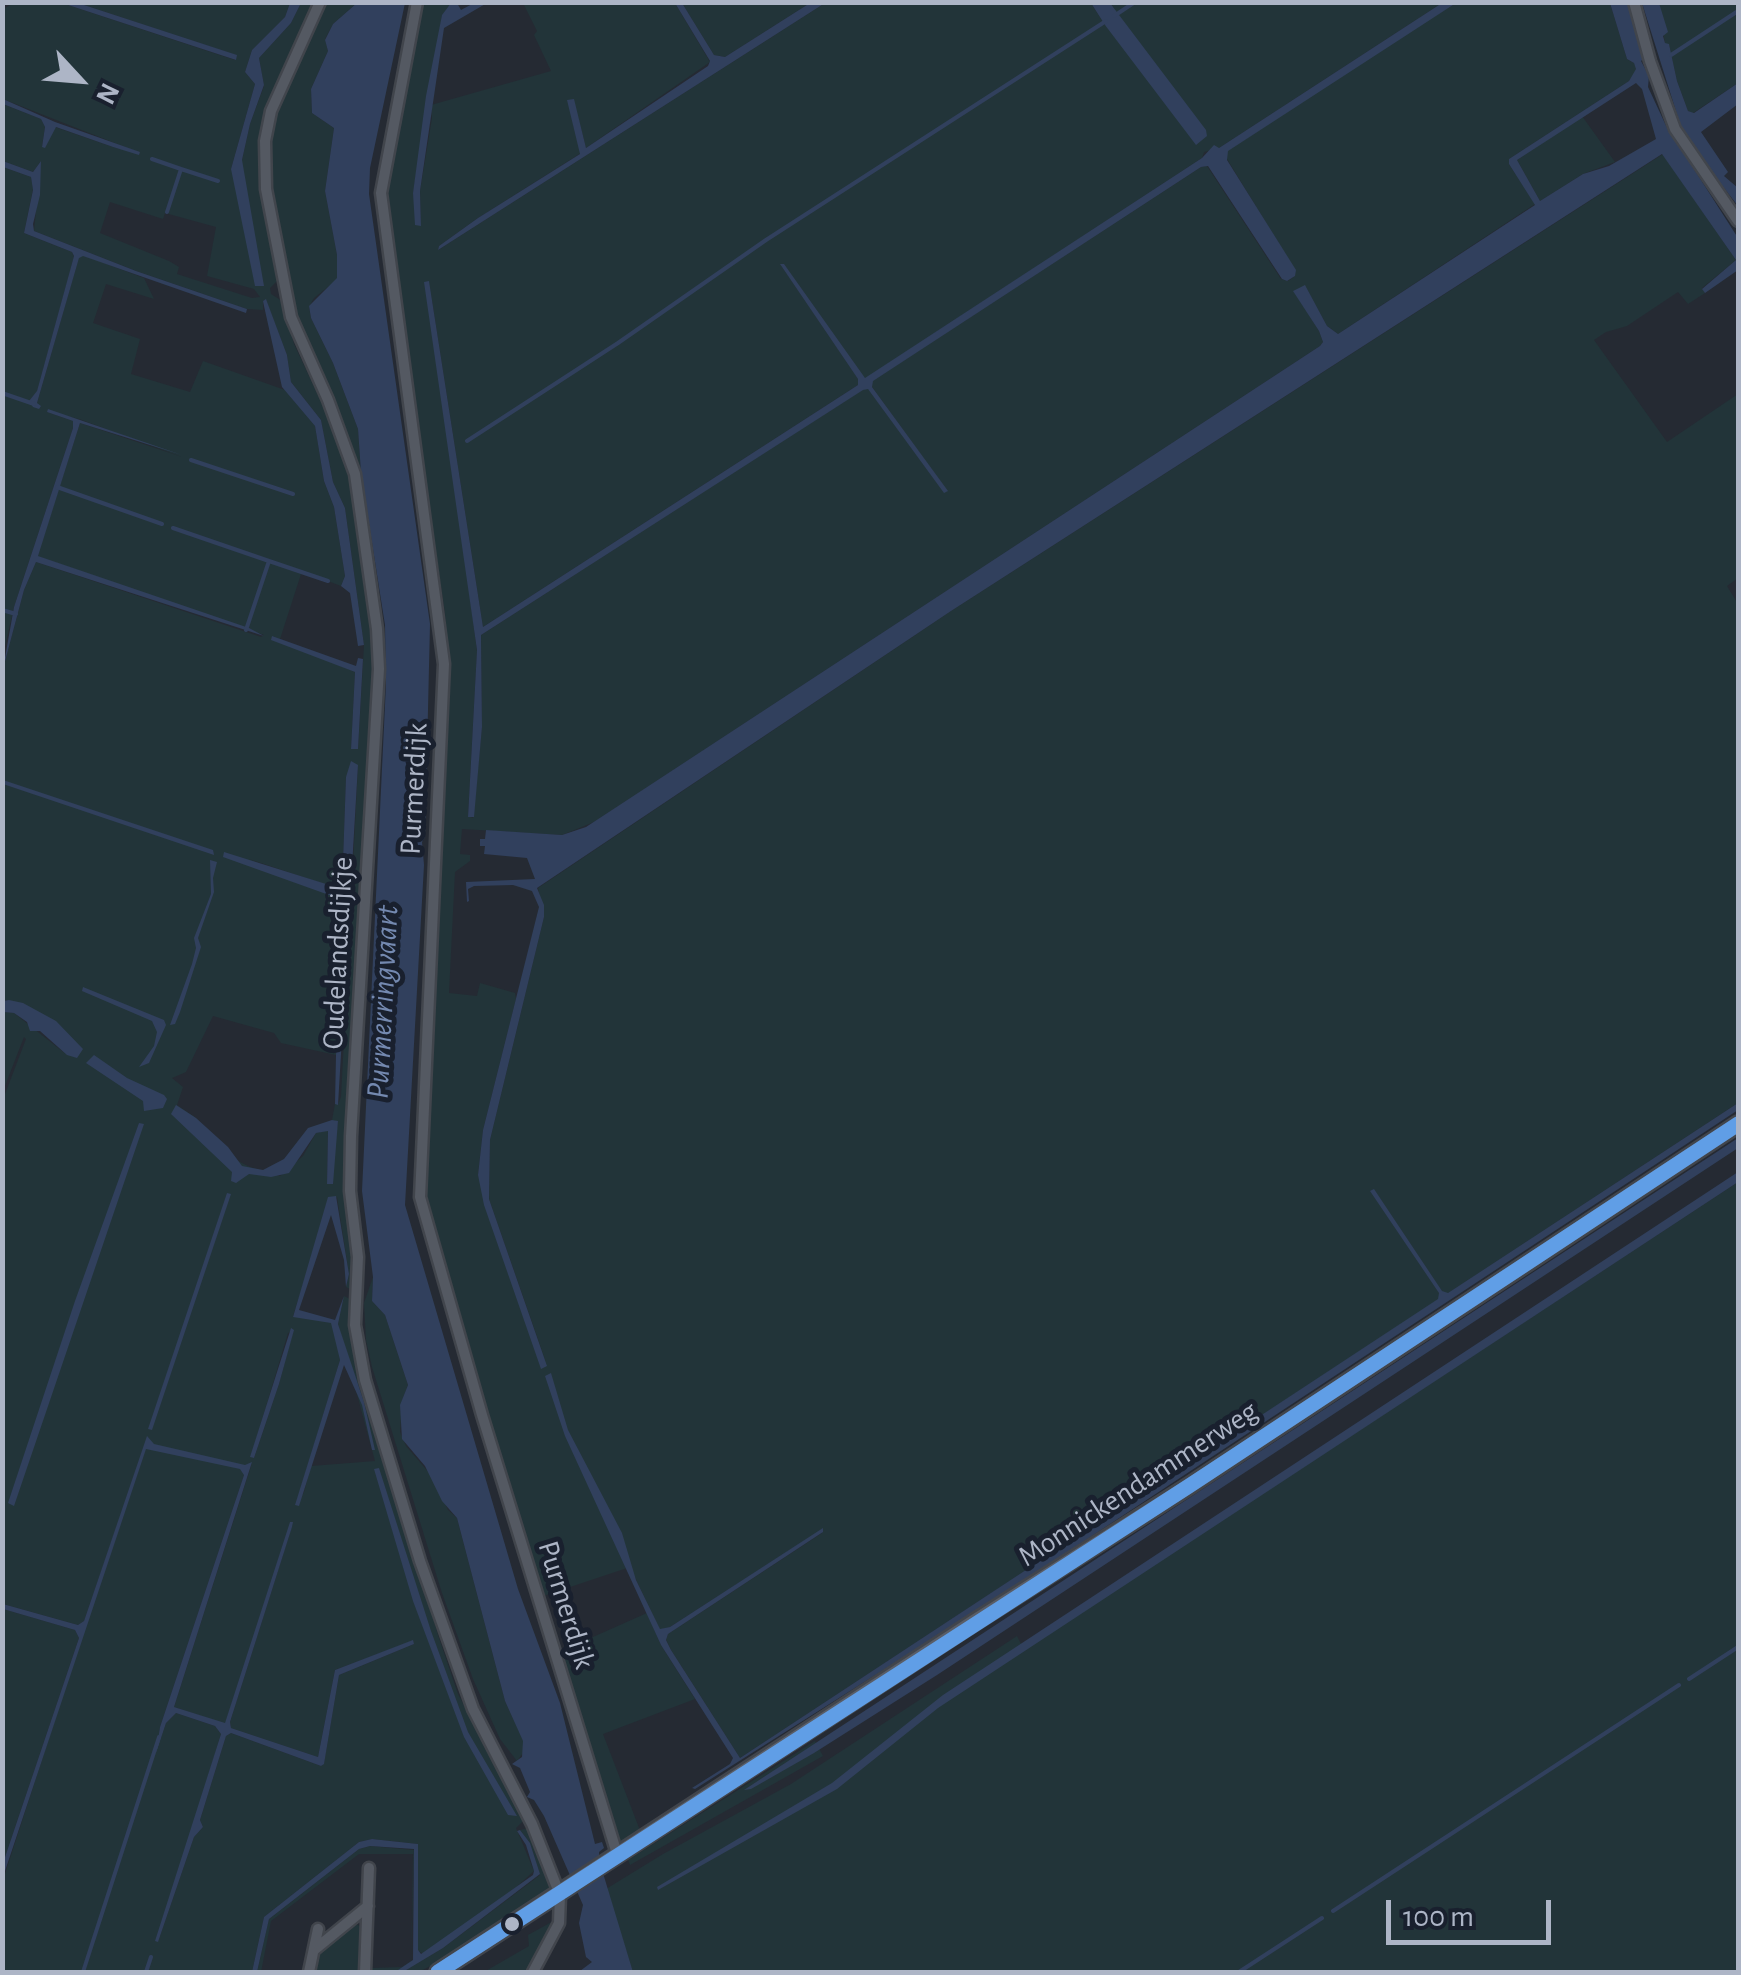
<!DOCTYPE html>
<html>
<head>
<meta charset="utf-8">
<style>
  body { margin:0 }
  #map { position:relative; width:1741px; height:1975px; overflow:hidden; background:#252a33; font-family:"Alegreya Sans",sans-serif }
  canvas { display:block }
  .frame { position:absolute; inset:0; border:5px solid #adb5c6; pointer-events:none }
  .north { position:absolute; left:30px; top:30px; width:100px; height:100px; -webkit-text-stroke:8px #19202e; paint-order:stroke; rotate:116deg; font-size:28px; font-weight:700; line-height:40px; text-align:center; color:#adb5c6 }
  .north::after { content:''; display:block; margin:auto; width:35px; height:45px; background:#adb5c6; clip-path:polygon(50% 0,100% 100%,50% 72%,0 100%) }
  .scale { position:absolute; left:1386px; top:1900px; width:165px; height:45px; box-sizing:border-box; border:5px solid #adb5c6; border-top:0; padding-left:12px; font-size:30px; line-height:35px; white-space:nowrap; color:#adb5c6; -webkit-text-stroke:8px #19202e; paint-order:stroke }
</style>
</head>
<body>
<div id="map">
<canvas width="1741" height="1975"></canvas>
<div class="frame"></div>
<div class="north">N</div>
<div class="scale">100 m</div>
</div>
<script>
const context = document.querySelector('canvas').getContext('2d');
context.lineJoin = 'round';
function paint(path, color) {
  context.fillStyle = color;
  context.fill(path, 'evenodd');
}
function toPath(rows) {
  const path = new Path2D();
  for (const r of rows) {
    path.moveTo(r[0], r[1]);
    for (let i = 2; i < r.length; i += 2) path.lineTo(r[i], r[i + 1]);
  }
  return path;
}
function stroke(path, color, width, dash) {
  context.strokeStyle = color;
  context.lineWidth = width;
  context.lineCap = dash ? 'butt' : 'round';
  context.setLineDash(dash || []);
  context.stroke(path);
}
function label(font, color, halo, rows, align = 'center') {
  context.font = font + ' "Alegreya Sans",sans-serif';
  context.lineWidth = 10;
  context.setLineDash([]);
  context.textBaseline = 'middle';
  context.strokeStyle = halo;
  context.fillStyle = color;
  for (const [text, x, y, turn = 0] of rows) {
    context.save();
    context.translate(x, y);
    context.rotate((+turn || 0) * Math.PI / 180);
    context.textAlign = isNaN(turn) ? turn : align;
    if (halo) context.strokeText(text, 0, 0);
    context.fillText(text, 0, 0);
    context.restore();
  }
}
const green = toPath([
  [14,3,62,3,235,60,236,55,78,3,290,3,285,17,252,50,245,72,255,84,231,169,242,160,250,124,264,86,259,58,291,23,301,3,316,3,265,122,258,165,278,280,270,288,271,294,282,301,294,344,343,448,349,471,370,593,375,666,353,1086,354,1285,350,1289,346,1287,349,1274,337,1197,328,1208,293,1316,334,1322,340,1360,296,1504,304,1492,311,1466,375,1461,338,1324,344,1296,352,1300,359,1364,438,1635,458,1694,525,1819,516,1828,534,1871,513,1890,424,1954,418,1951,418,1844,372,1839,359,1842,264,1917,252,1972,3,1972,3,1880,126,1500,84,1621,78,1625,3,1604,2,1102,26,1039,24,1037,3,1091,3,1012,14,1013,67,1055,9,1000,3,1001,3,669,24,590,36,562,261,637,264,635,37,556,80,423,182,457,79,419,47,412,73,421,73,428,14,607,3,655,3,167,31,177,33,189,24,233,72,252,74,257,37,392,29,401,39,409,37,403,79,257,83,255,144,278,154,299,106,284,93,323,140,339,131,374,190,392,203,361,285,390,315,426,324,481,334,507,345,576,341,586,302,571,281,636,280,639,272,636,355,672,351,749,358,749,364,645,345,508,333,482,321,420,291,382,287,355,266,300,263,301,263,310,247,309,136,271,34,231,41,161,33,172,3,161,3,104,41,119,45,127,42,146,45,147,55,127,113,147,140,153,3,99,3,9],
  [110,202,163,219,165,213,216,227,207,276,254,289,260,297,252,298,177,274,179,267,169,261,100,233],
  [358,766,341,1097,338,1104,335,1104,332,1120,338,1122,327,1183,328,1130,316,1133,303,1156,280,1176,250,1167,238,1161,196,1118,177,1105,183,1087,172,1078,186,1072,213,1016,274,1033,281,1043,336,1055,343,899,249,859,342,890,346,777],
  [293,1331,279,1384,254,1458,251,1457,288,1333],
  [252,1463,174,1707,225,1724,293,1523,230,1722,231,1728,318,1757,335,1670,412,1641,414,1644,339,1675,324,1763,321,1766,231,1733,226,1736,200,1820,203,1827,194,1837,158,1942,221,1734,215,1726,176,1713,166,1723,158,1745,160,1727,244,1475],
  [324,3,357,3,333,24,325,39,328,51,311,89,312,113,334,128,325,191,337,255,338,279,314,298,309,307,311,318,333,363,358,429,361,473,343,422,298,325,271,203,268,148,276,110],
  [419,3,451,3,442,16,413,193,421,226,420,191,432,118,431,105,551,71,534,35,537,31,523,3,675,3,710,62,586,148,578,117,573,124,581,153,478,218,439,246,438,250,825,3,1091,3,1105,25,1115,10,1110,3,1442,3,1219,148,1204,152,1202,158,865,379,781,265,859,380,858,385,483,627,429,281,477,651,468,816,473,818,482,727,481,635,862,390,868,388,944,492,947,491,872,387,872,381,1201,167,1207,166,1281,279,1288,281,1295,276,1295,270,1227,159,1227,151,1418,26,1456,3,1610,3,1627,59,1634,63,1637,69,1629,81,1509,159,1509,164,1535,204,1338,334,1327,326,1305,286,1294,291,1319,331,1323,342,1320,346,594,822,562,835,462,829,460,854,470,855,470,861,455,872,449,993,477,996,480,983,515,993,516,999,483,1130,478,1175,547,1365,489,1199,490,1140,544,917,538,888,951,611,1663,154,1736,260,1702,288,1705,293,1688,304,1678,292,1627,326,1606,332,1594,340,1667,442,1738,394,1738,578,1727,586,1738,604,1738,1103,740,1758,671,1650,666,1639,668,1634,822,1533,823,1529,670,1627,660,1630,630,1567,540,1597,424,1205,447,651,445,613,387,227,385,191],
  [682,3,810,3,725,57,714,55],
  [1659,3,1738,3,1738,83,1693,113,1688,111,1677,81,1669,45,1665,44],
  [1582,116,1615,162,1583,174,1540,201,1517,160],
  [1738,1182,1738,1972,633,1972,606,1889,663,1854,791,1784,1017,1636,1024,1650],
  [373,1277,372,1301,385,1315,408,1385,402,1401,400,1432,406,1446,431,1475,448,1510,457,1518,505,1701,524,1742,523,1753,517,1761,500,1739,473,1679,442,1593,372,1367,366,1340,364,1303],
  [3,1609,75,1630,79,1638,3,1863],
  [647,1613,661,1645,695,1699,603,1734,641,1833,626,1842,620,1842,615,1838,557,1653],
  [815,1741,823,1756,630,1865,628,1860],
  [530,1828,552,1886,547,1894,471,1944,419,1972,403,1972,443,1948,540,1875,530,1843,520,1830],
  [370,1846,414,1850,411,1963,395,1972,370,1972,371,1968,402,1967,411,1961,413,1854,359,1854,271,1921,261,1972,257,1972,269,1919,359,1849],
  [557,1919,530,1972,484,1972,529,1946,528,1935],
  [355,1923,362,1928,360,1972,313,1972,322,1948]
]);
const water = toPath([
  [62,3,78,3,237,55,236,60],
  [290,3,301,3,291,23,259,58,264,85,250,124,242,160,264,286,255,286,231,169,255,84,245,72,252,50,285,17],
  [357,3,405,3,370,168,369,194,430,624,425,837,422,842,424,865,405,1205,518,1589,560,1703,595,1844,602,1842,604,1848,599,1852,599,1860,633,1972,580,1971,592,1962,586,1957,579,1923,583,1905,544,1816,534,1800,527,1797,530,1792,520,1768,512,1764,522,1757,523,1741,505,1701,457,1518,442,1501,425,1466,402,1439,400,1405,408,1385,385,1315,372,1301,373,1277,362,1191,386,684,385,625,361,473,358,429,333,363,311,318,309,306,337,278,337,255,325,191,334,128,312,113,311,89,328,51,325,40,333,24],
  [451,3,457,3,461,10,474,3,487,3,444,28,420,191,421,226,415,225,413,193,426,96,442,15],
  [675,3,682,3,714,55,725,57,810,3,825,3,438,250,439,246,478,218,580,154,567,100,574,99,586,148,708,66,710,61],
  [1091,3,1110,3,1206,130,1207,136,1196,145,1105,25],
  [1442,3,1456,3,1228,151,1227,160,1296,270,1295,276,1287,281,1282,279,1208,166,1201,167,873,381,872,387,948,491,944,493,868,389,863,390,481,635,482,727,474,817,468,817,477,650,424,282,429,281,483,627,858,385,858,379,780,264,784,264,865,378,1202,158,1214,145,1219,148],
  [1610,3,1628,3,1644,58,1641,61,1649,76,1648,87,1669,132,1681,127,1642,3,1659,3,1668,32,1663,36,1665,43,1669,44,1677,81,1688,111,1694,113,1738,83,1738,104,1701,132,1728,172,1724,176,1738,188,1738,206,1686,139,1678,144,1738,238,1738,270,1705,293,1702,289,1736,260,1662,154,951,611,537,888,544,905,544,917,490,1140,489,1199,547,1366,541,1369,484,1205,478,1175,483,1130,539,907,532,891,513,885,474,886,468,889,469,901,467,902,466,882,535,879,527,858,484,854,485,846,480,846,480,839,485,839,486,830,562,835,586,827,1320,346,1323,342,1319,331,1293,291,1305,285,1327,326,1338,334,1535,205,1509,164,1509,159,1629,81,1636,69,1634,63,1627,59],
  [1636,83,1642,89,1656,139,1609,166,1583,174,1540,201,1517,160],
  [3,99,55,122,140,152,139,155,113,147,56,127,45,148,42,147,45,127,41,119,3,104],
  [3,161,33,172,41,161,40,195,33,224,34,231,136,271,247,309,246,313,83,256,79,258,37,403,41,406,39,409,33,407,29,401,37,391,74,256,72,252,24,233,33,190,31,177,3,167],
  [266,299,287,355,291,382,321,420,333,482,345,508,364,645,358,646,350,593,341,586,345,576,334,507,324,481,315,426,282,387,264,306,263,301],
  [48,409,182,455,80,423,38,556,249,628,264,636,36,562,24,590,3,669,14,607,73,428,73,421,47,412],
  [272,636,356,666,358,658,363,659,358,749,351,749,355,672,271,640],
  [351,761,358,765,338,1105,335,1104,336,1055,343,900,223,857,224,852,342,889,346,777],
  [3,780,213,850,214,855,3,784],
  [210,860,217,862,213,878,214,892,198,938,201,947,180,1012,175,1024,170,1025,192,964,196,948,194,938,211,894],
  [83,987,164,1020,166,1025,149,1063,139,1067,154,1046,157,1032,152,1021,82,991],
  [9,1000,23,1003,56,1021,83,1049,77,1058,67,1055,40,1031,30,1031,27,1022,14,1013,3,1012,3,1001],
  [94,1055,127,1078,164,1095,167,1099,163,1108,144,1111,143,1101,86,1063],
  [1738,1103,1738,1110,1013,1588,695,1789,692,1788,730,1764,733,1758,661,1645,565,1436,545,1376,551,1373,568,1430,622,1533,636,1580,660,1629,670,1627,823,1528,823,1532,668,1634,666,1640,671,1650,740,1758,1438,1299,1439,1293,1370,1191,1374,1189,1442,1291,1448,1293],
  [176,1105,196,1118,228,1147,242,1166,263,1170,284,1159,308,1128,332,1120,338,1121,333,1184,327,1184,328,1131,316,1133,289,1173,271,1177,249,1174,236,1183,231,1181,232,1172,171,1114],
  [139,1123,144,1124,14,1506,8,1503,75,1301],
  [1738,1138,1738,1148,937,1675,814,1753,751,1789,744,1790],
  [1738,1172,1738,1182,938,1708,837,1789,658,1890,657,1887,832,1783,943,1695],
  [227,1193,231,1194,152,1430,148,1429],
  [336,1196,349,1274,346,1287,344,1260,331,1215,299,1310,335,1320,344,1296,338,1324,364,1402,375,1450,372,1450,362,1405,344,1365,299,1506,295,1505,340,1360,331,1323,293,1317,328,1197],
  [291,1328,294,1330,279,1384,254,1458,250,1457],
  [147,1436,154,1444,245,1465,252,1462,174,1707,225,1723,290,1522,293,1522,292,1527,230,1722,231,1728,318,1757,335,1670,413,1640,414,1644,339,1675,324,1764,321,1766,231,1733,226,1736,200,1820,203,1827,194,1837,158,1942,155,1941,221,1734,215,1726,176,1713,166,1723,156,1753,160,1727,244,1475,240,1469,146,1449,2,1880,3,1863,79,1638,75,1630,3,1609,3,1604,78,1625,84,1621],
  [379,1468,431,1631,468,1732,517,1816,508,1815,464,1737,413,1601,374,1469],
  [520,1830,530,1843,540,1874,443,1948,403,1972,395,1972,413,1960,414,1849,370,1846,359,1849,269,1919,257,1972,252,1972,264,1917,359,1842,372,1839,418,1844,418,1950,421,1954,533,1875,534,1871,526,1845,517,1831]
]);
const stream = toPath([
  [1114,16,1135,2],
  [1671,55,1738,11],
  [152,159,181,169,167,212],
  [181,169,218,181],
  [2,393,34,404],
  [467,441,618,343,766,240,1106,21],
  [191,460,293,494],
  [57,487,162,524],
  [173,528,269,561,246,630],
  [269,561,328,581],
  [2,610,16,614],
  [1689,1679,1738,1647],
  [1333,1911,1679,1685],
  [83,1972,159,1737],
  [146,1972,151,1957],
  [1239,1972,1322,1918]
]);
const street = toPath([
  [320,2,271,111,265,141,266,189,291,317,328,400,355,474,377,629,379,669,351,1136,350,1191,358,1257,355,1325,365,1380,420,1561,473,1709,532,1824,560,1895,559,1923,533,1972],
  [417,2,381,193,444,664,420,1197,482,1415,618,1857],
  [1634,2,1650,61,1675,129,1738,221],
  [314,1950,368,1906],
  [309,1972,318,1929],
  [365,1972,369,1868]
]);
const secondary = toPath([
  [438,1972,973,1623,1189,1486,1738,1124]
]);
const bus1 = toPath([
  [438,1972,1189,1486,1738,1124]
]);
const markers = [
  [512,1924,9,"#adb5c6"]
];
const streetNames = [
  ["Purmerdijk",414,789,-87],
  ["Oudelandsdijkje",338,953,-87],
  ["Monnickendammerweg",1138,1484,-33],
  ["Purmerdijk",566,1605,73]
];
const waterNames = [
  ["Purmerringvaart",383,1002,-87]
];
paint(green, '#223439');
paint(water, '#31405d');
stroke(stream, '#31405d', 4);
stroke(street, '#41454c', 15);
stroke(secondary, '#41454c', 20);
stroke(street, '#545962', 10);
stroke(secondary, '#595d66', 15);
stroke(bus1, '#609ee6', 15);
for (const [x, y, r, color] of markers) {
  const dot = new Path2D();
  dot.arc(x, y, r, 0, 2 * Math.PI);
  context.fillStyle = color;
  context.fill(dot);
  stroke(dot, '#19202e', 4);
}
label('30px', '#adb5c6', '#19202e', streetNames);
label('italic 32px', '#7489b0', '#19202e', waterNames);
</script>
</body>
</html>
